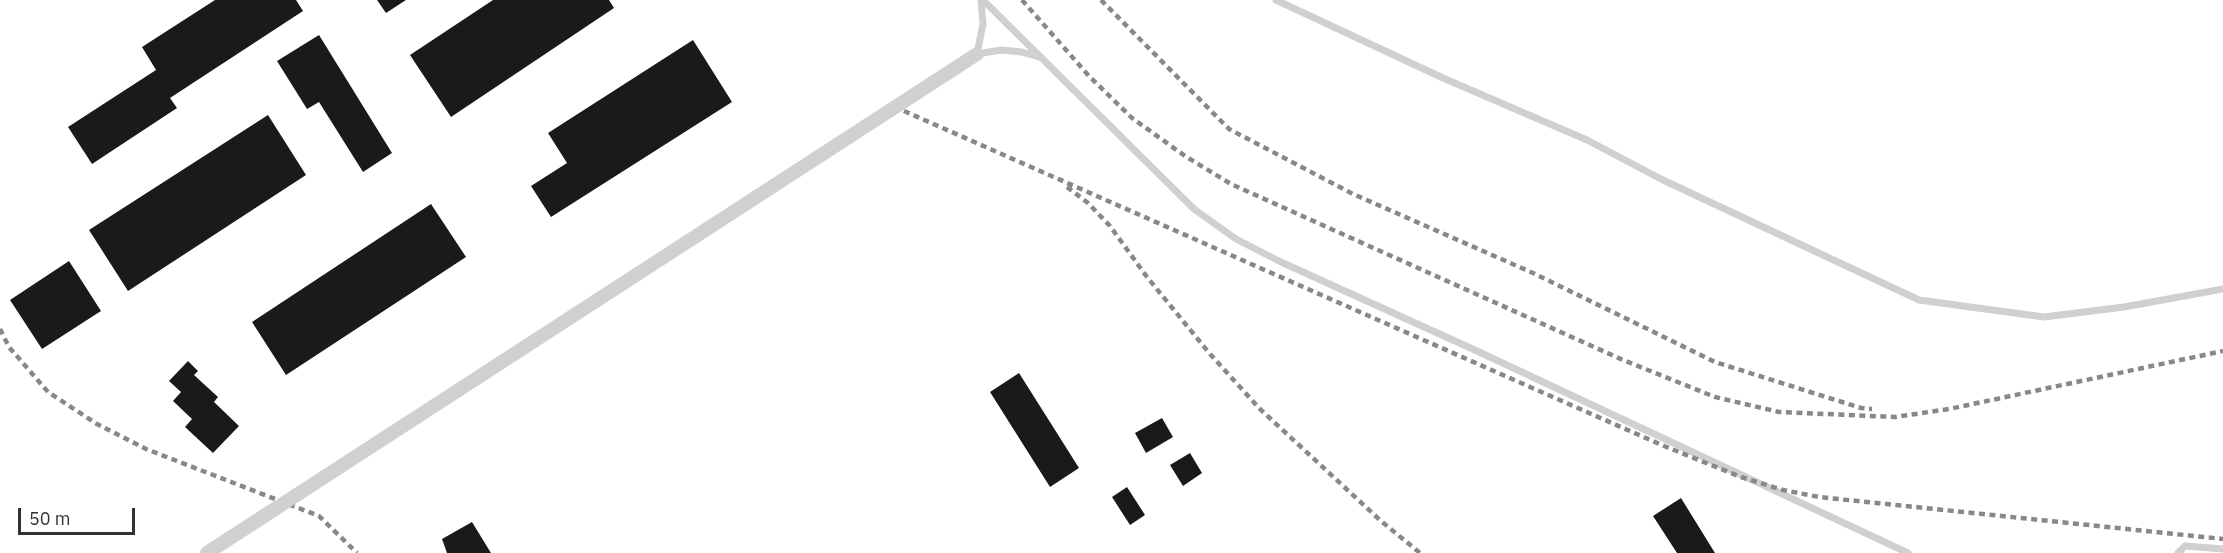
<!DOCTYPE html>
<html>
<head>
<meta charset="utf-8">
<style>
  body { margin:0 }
  #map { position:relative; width:2223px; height:553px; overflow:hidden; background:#fff; font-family:"IBM Plex Sans",sans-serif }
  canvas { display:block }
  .scale { position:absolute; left:18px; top:508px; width:117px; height:27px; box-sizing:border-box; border:3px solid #333; border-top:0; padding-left:8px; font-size:18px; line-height:21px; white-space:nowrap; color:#333; -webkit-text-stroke:4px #fff; paint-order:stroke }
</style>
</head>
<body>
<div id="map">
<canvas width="2223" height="553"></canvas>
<div class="scale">50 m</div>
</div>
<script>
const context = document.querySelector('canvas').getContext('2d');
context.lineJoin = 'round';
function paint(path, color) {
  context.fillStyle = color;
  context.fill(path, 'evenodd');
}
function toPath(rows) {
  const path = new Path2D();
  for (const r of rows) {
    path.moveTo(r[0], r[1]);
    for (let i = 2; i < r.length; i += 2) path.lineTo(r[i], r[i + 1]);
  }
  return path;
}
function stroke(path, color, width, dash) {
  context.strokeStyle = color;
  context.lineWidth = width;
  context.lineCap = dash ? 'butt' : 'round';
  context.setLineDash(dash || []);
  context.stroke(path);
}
const building = toPath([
  [215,0,296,0,303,11,170,98,177,108,92,164,68,127,156,70,142,47],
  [377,0,406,0,386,13],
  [493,0,609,0,614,8,451,117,410,55],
  [319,35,392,153,363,172,319,102,307,109,277,61],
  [693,40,732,102,551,217,531,186,567,163,548,133],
  [268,115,306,175,128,291,89,230],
  [431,204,466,257,286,375,252,322],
  [69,261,101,311,42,349,10,300],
  [188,361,198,371,194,375,218,397,214,402,239,426,213,453,185,427,192,419,173,401,181,392,169,381],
  [1019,373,1079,468,1050,487,990,392],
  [1162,418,1173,437,1146,453,1135,433],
  [1190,453,1202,473,1183,486,1170,465],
  [1127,487,1145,515,1130,525,1112,497],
  [1681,498,1715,553,1677,553,1653,516],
  [472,522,491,553,447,553,442,539]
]);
const service = toPath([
  [981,0,983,24,977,54,1001,50,1022,52,1039,57],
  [983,0,1194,209,1236,239,1281,262,1477,351,1908,553],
  [1276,0,1443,78,1587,140,1663,180,1919,300,2044,317,2124,307,2223,289],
  [2178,553,2185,546,2223,549]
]);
const minor = toPath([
  [295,496,977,54],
  [207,553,275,509]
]);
const rail = toPath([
  [1022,0,1089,76,1132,118,1185,156,1231,184,1623,360,1715,397,1779,412,1895,417,1949,409,2223,351],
  [1101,0,1229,129,1353,194,1533,273,1715,362,1861,408,1872,409],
  [904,111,1664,446,1741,477,1783,490,1819,497,2223,539],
  [1067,187,1088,203,1110,226,1147,277,1210,354,1260,409,1381,521,1420,553],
  [0,329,9,347,48,392,97,424,146,449,319,516,357,553]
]);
const minorBridge = toPath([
  [275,509,295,496]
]);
paint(building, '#1a1a1a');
stroke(service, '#d0d0d0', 7);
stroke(minor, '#d0d0d0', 14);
stroke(rail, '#888', 4.5, [6, 4.5]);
stroke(minorBridge, '#d0d0d0', 14);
</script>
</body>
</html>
